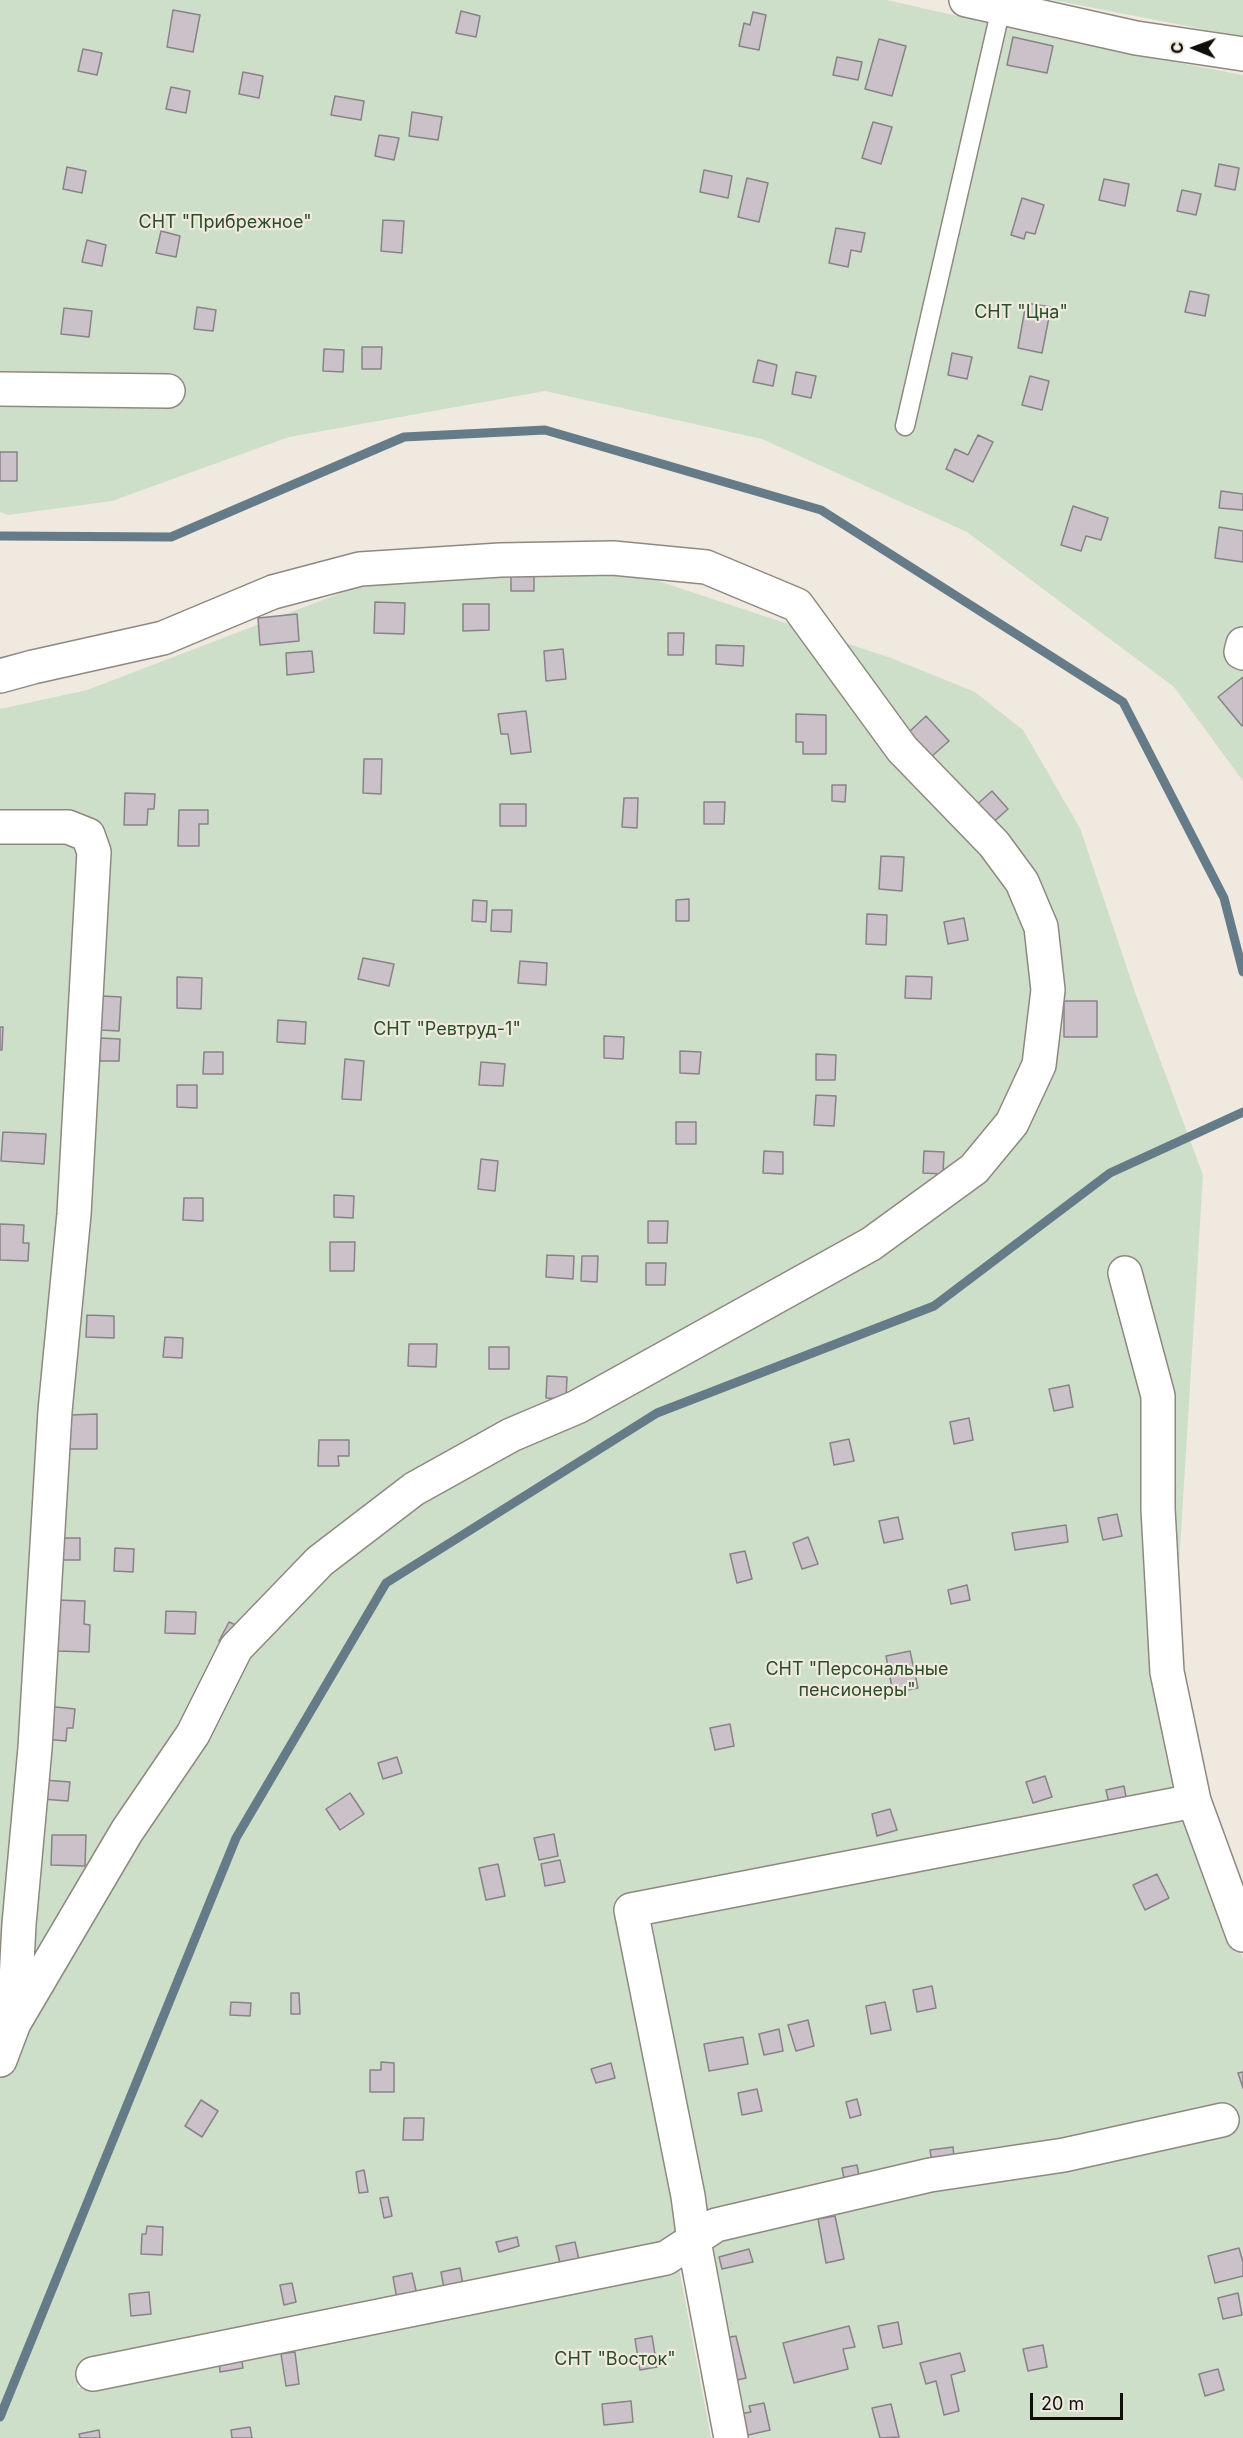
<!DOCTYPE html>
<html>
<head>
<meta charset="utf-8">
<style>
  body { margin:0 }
  #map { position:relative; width:1243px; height:2438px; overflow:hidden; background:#f0e9e0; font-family:Inter,sans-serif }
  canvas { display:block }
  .north { position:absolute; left:1165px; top:18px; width:60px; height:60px; -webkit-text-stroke:4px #f0e9e0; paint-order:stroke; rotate:271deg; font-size:16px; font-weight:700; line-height:24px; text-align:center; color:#100e0b }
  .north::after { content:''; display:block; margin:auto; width:21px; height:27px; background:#100e0b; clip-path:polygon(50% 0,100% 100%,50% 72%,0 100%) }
  .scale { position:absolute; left:1030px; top:2393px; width:93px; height:27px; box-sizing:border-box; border:3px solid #100e0b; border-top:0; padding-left:8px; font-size:18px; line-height:21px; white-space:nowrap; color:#100e0b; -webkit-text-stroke:4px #f0e9e0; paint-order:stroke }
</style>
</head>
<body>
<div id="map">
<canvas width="1243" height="2438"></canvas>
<div class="north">С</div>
<div class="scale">20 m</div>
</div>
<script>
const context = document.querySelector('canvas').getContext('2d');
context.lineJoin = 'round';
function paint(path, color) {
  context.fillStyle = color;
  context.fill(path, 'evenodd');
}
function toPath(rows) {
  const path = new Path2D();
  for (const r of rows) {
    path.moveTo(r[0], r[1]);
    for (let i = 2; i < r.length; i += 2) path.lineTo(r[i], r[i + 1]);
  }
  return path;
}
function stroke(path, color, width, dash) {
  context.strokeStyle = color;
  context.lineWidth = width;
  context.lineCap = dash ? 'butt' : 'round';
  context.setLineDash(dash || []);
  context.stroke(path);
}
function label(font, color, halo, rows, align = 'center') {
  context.font = font + ' Inter,sans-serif';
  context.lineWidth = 4.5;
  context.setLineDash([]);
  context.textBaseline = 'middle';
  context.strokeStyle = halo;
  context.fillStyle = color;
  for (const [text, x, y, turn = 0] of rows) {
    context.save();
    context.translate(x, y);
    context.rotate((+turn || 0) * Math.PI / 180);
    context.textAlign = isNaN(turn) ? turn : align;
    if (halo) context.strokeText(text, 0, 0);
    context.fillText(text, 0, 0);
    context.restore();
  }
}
const green = toPath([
  [0,0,887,0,1084,45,1243,75,1243,781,1174,687,967,532,762,439,545,391,289,437,112,501,8,515,0,512],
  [1053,0,1243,0,1243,37],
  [507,570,646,577,891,658,975,692,1023,730,1080,828,1137,998,1203,1175,1175,1629,1229,1927,1243,1959,1243,2438,745,2438,687,2228,662,2251,84,2367,77,2388,679,2268,711,2438,0,2438,0,709,87,690,367,583]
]);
const stream = toPath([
  [0,536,171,537,404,437,545,430,821,510,1123,702,1224,898,1243,972],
  [0,2417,236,1838,386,1583,657,1413,934,1306,1110,1173,1243,1112]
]);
const building = toPath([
  [173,10,200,15,193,52,167,47,173,10],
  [461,11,480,16,476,37,456,33,461,11],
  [753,12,766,15,759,50,739,46,744,23,750,25,753,12],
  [1013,37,1053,46,1047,73,1007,65,1013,37],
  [879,39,906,46,892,96,865,89,879,39],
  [83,49,102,53,97,75,78,71,83,49],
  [837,57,862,62,858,80,833,75,837,57],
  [243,72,263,76,259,98,239,94,243,72],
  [171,87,190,91,186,113,166,109,171,87],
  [335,96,364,101,361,120,331,115,335,96],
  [412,112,442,117,438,140,409,136,412,112],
  [873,122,892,127,881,164,862,158,873,122],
  [379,135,399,138,394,160,375,156,379,135],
  [1219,164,1239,168,1235,190,1215,186,1219,164],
  [67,167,86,171,82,193,63,189,67,167],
  [704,170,732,176,728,198,700,192,704,170],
  [747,178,768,183,759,222,738,217,747,178],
  [1104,179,1129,184,1125,206,1099,200,1104,179],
  [1182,190,1201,194,1196,215,1177,211,1182,190],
  [1022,198,1044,205,1035,234,1026,232,1024,239,1011,235,1022,198],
  [383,220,404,221,402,253,381,251,383,220],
  [836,228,865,233,861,252,851,250,848,267,829,263,836,228],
  [161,231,180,236,176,257,156,253,161,231],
  [87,240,106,245,102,266,82,262,87,240],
  [1190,291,1209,295,1205,316,1185,312,1190,291],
  [1026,303,1051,307,1042,353,1018,348,1026,303],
  [197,307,216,310,213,331,194,329,197,307],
  [64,308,92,311,89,337,61,334,64,308],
  [362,347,382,347,381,369,362,369,362,347],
  [324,349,344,350,343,372,323,371,324,349],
  [952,353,972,357,967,379,948,375,952,353],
  [758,360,777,365,773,386,753,382,758,360],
  [796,372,816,376,811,398,792,394,796,372],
  [1030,376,1049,381,1042,410,1022,405,1030,376],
  [978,435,993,442,973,482,946,469,955,449,968,455,978,435],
  [0,452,17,452,17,481,0,481,0,452],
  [1221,491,1243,494,1243,510,1219,508,1221,491],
  [1073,506,1108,518,1101,540,1086,536,1081,551,1061,545,1073,506],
  [1219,527,1243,531,1243,562,1215,558,1219,527],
  [511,574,534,575,534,591,511,591,511,574],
  [375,602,405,603,404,634,374,633,375,602],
  [463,604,489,604,489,630,463,631,463,604],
  [297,614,299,641,260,645,258,618,297,614],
  [668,633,684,633,683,655,668,655,668,633],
  [716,645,744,646,743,666,716,664,716,645],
  [563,649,566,679,546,681,544,651,563,649],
  [312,651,314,672,287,675,286,653,312,651],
  [1243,677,1243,725,1242,726,1218,697,1243,677],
  [526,711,531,752,511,754,508,734,501,734,498,714,526,711],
  [796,714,826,715,826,754,803,754,803,742,796,742,796,714],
  [926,716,949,741,931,757,909,732,926,716],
  [364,759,382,759,381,794,363,793,364,759],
  [832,785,846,785,845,802,832,801,832,785],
  [992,791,1008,809,989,826,973,808,992,791],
  [125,793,155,794,154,809,148,809,147,825,124,825,125,793],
  [624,798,638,798,637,828,622,827,624,798],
  [704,802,725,802,724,824,704,824,704,802],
  [500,804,526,804,526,826,500,826,500,804],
  [179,810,208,810,208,824,199,824,199,846,178,846,179,810],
  [881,856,904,857,902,891,879,889,881,856],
  [689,899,689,921,676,921,676,900,689,899],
  [473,900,487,901,486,922,472,921,473,900],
  [492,910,512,910,511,932,491,931,492,910],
  [867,914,887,915,886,945,866,944,867,914],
  [964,918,968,940,948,944,944,922,964,918],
  [363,958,394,964,389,986,358,979,363,958],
  [520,961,547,963,546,985,518,983,520,961],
  [906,976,932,977,931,999,905,998,906,976],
  [177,977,202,978,201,1009,177,1008,177,977],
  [102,996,121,997,119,1031,101,1030,102,996],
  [1064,1001,1097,1001,1097,1037,1064,1037,1064,1001],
  [278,1020,306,1022,305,1044,277,1042,278,1020],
  [0,1027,3,1027,2,1050,0,1050,0,1027],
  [604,1036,624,1037,623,1059,604,1058,604,1036],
  [100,1038,120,1039,119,1061,100,1061,100,1038],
  [680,1051,701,1052,699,1074,680,1073,680,1051],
  [204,1052,223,1052,223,1074,203,1074,204,1052],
  [816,1054,836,1055,835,1080,816,1080,816,1054],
  [345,1059,364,1061,361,1100,342,1099,345,1059],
  [481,1062,505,1064,503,1086,479,1085,481,1062],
  [177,1085,197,1085,197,1108,177,1107,177,1085],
  [816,1095,836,1096,834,1126,814,1125,816,1095],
  [676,1122,696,1122,696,1144,676,1144,676,1122],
  [3,1132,46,1134,44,1164,1,1161,3,1132],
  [764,1151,783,1152,783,1174,763,1173,764,1151],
  [924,1151,944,1152,943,1174,923,1173,924,1151],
  [481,1159,498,1161,495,1191,478,1189,481,1159],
  [334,1195,354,1196,353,1218,334,1217,334,1195],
  [184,1198,203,1198,203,1221,183,1220,184,1198],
  [648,1221,668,1221,667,1243,648,1243,648,1221],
  [0,1224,24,1225,23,1243,29,1243,28,1261,0,1260,0,1224],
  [330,1242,355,1242,354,1271,330,1271,330,1242],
  [547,1255,574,1256,573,1279,546,1277,547,1255],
  [582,1256,598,1256,597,1282,581,1281,582,1256],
  [646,1263,666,1263,665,1285,646,1285,646,1263],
  [87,1315,114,1316,114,1338,86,1337,87,1315],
  [165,1337,183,1338,182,1358,163,1357,165,1337],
  [409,1344,437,1344,436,1367,408,1366,409,1344],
  [489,1347,509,1347,509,1369,489,1369,489,1347],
  [547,1376,567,1377,566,1399,546,1398,547,1376],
  [1069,1385,1073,1407,1054,1411,1049,1389,1069,1385],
  [97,1414,97,1449,70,1449,70,1415,97,1414],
  [969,1418,973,1440,954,1444,950,1422,969,1418],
  [849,1439,854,1461,834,1465,830,1443,849,1439],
  [319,1440,349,1440,349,1456,338,1456,339,1466,318,1466,319,1440],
  [1117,1514,1122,1536,1103,1540,1098,1518,1117,1514],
  [898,1517,903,1539,884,1543,879,1521,898,1517],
  [1066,1525,1068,1542,1015,1550,1012,1533,1066,1525],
  [808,1537,818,1564,802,1569,793,1543,808,1537],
  [60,1538,80,1538,80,1560,60,1560,60,1538],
  [115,1548,134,1549,133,1572,114,1571,115,1548],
  [745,1551,752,1579,737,1583,730,1554,745,1551],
  [967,1585,970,1600,951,1604,948,1590,967,1585],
  [58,1600,85,1601,84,1624,90,1625,89,1652,56,1651,58,1600],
  [166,1611,196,1612,195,1634,165,1633,166,1611],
  [229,1622,247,1630,237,1650,219,1641,229,1622],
  [910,1651,918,1688,893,1693,886,1656,910,1651],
  [46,1706,75,1709,73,1728,67,1728,66,1741,44,1739,46,1706],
  [730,1724,734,1746,715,1750,710,1728,730,1724],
  [397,1757,402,1773,383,1779,378,1763,397,1757],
  [1045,1776,1052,1797,1033,1803,1026,1782,1045,1776],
  [44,1780,70,1782,68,1801,42,1799,44,1780],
  [1124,1786,1128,1808,1111,1812,1106,1790,1124,1786],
  [350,1793,364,1814,340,1830,326,1809,350,1793],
  [890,1809,897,1830,877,1836,872,1814,890,1809],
  [554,1834,558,1856,539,1860,534,1838,554,1834],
  [52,1835,86,1835,85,1866,51,1865,52,1835],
  [560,1860,565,1882,545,1886,541,1864,560,1860],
  [498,1864,505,1896,486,1900,479,1868,498,1864],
  [1157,1874,1169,1898,1145,1910,1133,1885,1157,1874],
  [932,1986,936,2008,917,2012,913,1990,932,1986],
  [291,1993,299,1993,300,2014,291,2014,291,1993],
  [231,2002,251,2003,250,2016,230,2015,231,2002],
  [885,2002,891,2030,871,2034,866,2006,885,2002],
  [808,2020,814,2046,796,2051,788,2025,808,2020],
  [779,2029,783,2051,764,2055,759,2034,779,2029],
  [743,2037,748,2064,709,2071,704,2044,743,2037],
  [381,2062,394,2063,394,2092,370,2092,370,2070,381,2070,381,2062],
  [611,2063,615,2078,596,2083,591,2069,611,2063],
  [1243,2072,1243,2088,1238,2073,1243,2072],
  [757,2089,762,2111,742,2115,738,2093,757,2089],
  [857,2099,861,2115,850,2118,846,2102,857,2099],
  [201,2100,218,2111,202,2137,185,2126,201,2100],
  [404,2118,424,2118,423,2140,403,2140,404,2118],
  [953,2147,955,2166,933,2170,930,2150,953,2147],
  [857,2165,861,2186,846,2189,842,2168,857,2165],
  [364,2170,368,2192,359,2193,356,2172,364,2170],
  [388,2197,392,2216,384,2218,380,2198,388,2197],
  [835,2216,844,2259,826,2263,818,2219,835,2216],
  [147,2226,163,2227,162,2255,141,2254,142,2234,146,2234,147,2226],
  [517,2237,519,2246,499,2252,496,2242,517,2237],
  [575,2242,580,2264,561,2268,556,2246,575,2242],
  [1239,2248,1243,2262,1243,2276,1215,2283,1208,2256,1239,2248],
  [749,2249,753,2262,722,2269,719,2257,749,2249],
  [460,2268,464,2290,445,2294,441,2272,460,2268],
  [412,2273,417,2295,397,2299,393,2277,412,2273],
  [292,2283,296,2302,284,2305,280,2285,292,2283],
  [149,2292,151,2314,131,2316,129,2294,149,2292],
  [1238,2293,1242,2315,1223,2319,1218,2298,1238,2293],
  [898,2322,902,2344,883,2348,878,2326,898,2322],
  [849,2326,855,2347,843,2349,848,2369,794,2383,783,2343,849,2326],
  [652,2336,657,2367,640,2370,635,2339,652,2336],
  [736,2336,746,2378,728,2382,719,2339,736,2336],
  [1043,2345,1047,2367,1028,2371,1023,2349,1043,2345],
  [295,2352,299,2384,286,2386,281,2354,295,2352],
  [960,2353,965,2371,951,2375,959,2411,944,2415,936,2381,926,2384,920,2363,960,2353],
  [241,2356,243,2368,220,2372,219,2360,241,2356],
  [1218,2369,1224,2390,1205,2396,1199,2374,1218,2369],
  [631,2401,633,2422,604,2425,602,2404,631,2401],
  [764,2403,770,2430,744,2436,739,2414,751,2412,749,2406,764,2403],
  [891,2404,899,2437,880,2438,872,2408,891,2404],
  [250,2427,252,2438,232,2438,231,2430,250,2427],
  [99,2430,100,2438,80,2438,79,2434,99,2430]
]);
const service = toPath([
  [905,426,1001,8]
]);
const minor = toPath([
  [966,0,1136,38,1243,54],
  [0,389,168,391],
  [1243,644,1241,652,1243,653],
  [0,676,33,667,163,638,273,592,360,569,500,560,613,558,706,567,797,605,902,749,994,844,1022,882,1041,927,1048,990,1039,1065,1012,1123,974,1169,871,1244,577,1407,511,1435,414,1489,320,1561,236,1648,193,1734,127,1831,14,2023,0,2060],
  [0,827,68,827,88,835,94,852,74,1214,55,1411,35,1748,19,1924,14,2018],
  [1125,1273,1158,1396,1158,1509,1167,1672,1194,1801,1243,1935],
  [93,2374,666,2258,716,2225,930,2175,1064,2155,1222,2120],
  [731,2438,694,2241,688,2196,631,1910,1194,1801]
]);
const parkNames = [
  ["СНТ \"Прибрежное\"",225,223],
  ["СНТ \"Цна\"",1021,313],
  ["СНТ \"Ревтруд-1\"",447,1030],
  ["СНТ \"Персональные",857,1670],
  ["пенсионеры\"",857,1691],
  ["СНТ \"Восток\"",615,2360]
];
paint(green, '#cddfc9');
stroke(stream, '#657b88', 9);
paint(building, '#cac1c9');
stroke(building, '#8a8289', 1.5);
stroke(service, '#8f8880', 21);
stroke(minor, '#8f8880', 36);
stroke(service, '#fff', 18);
stroke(minor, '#fff', 33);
label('18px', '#2b4d25', '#f0e9e0', parkNames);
</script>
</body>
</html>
